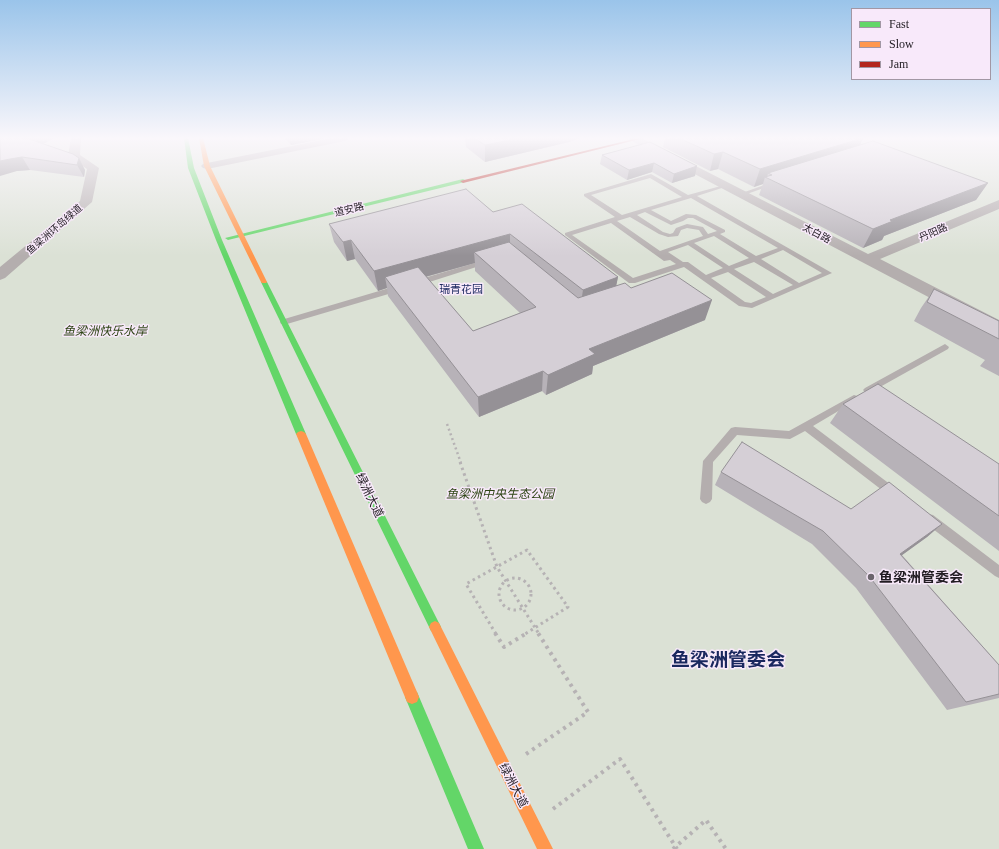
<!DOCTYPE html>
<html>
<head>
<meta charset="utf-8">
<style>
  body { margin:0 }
  #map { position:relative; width:999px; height:849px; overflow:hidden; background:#f5edf6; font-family:Georgia,serif }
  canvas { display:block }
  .legend { position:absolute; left:851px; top:8px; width:140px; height:72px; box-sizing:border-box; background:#f8e9fa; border:1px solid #a297a4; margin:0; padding:5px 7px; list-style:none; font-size:12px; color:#211c22 }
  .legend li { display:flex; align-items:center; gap:8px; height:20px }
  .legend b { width:20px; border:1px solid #a297a4 }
</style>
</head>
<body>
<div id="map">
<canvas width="999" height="849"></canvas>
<ul class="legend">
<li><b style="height:5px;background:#63d668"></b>Fast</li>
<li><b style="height:5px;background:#ff974d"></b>Slow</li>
<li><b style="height:5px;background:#b3261e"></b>Jam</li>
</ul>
</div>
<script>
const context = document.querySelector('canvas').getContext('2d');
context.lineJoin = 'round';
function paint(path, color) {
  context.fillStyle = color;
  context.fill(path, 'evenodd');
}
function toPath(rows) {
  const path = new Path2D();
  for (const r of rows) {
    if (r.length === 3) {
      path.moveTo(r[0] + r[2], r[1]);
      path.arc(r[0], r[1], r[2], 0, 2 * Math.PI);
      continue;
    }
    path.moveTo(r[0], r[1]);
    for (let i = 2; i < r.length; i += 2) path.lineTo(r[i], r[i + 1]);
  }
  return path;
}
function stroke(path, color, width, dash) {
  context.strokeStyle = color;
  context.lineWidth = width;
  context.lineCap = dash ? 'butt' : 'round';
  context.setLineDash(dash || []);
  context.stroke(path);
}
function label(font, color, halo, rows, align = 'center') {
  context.font = font + ' Georgia,"Noto Sans SC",serif';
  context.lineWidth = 3;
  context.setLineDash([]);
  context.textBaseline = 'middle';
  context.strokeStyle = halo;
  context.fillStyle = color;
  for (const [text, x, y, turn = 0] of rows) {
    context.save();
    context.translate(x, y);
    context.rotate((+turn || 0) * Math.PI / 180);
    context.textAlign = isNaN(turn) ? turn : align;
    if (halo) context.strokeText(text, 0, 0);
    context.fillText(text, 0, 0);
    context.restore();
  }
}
const green = toPath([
  [0,138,999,138,999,849,0,849]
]);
const pathFar2 = toPath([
  [447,424,461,463]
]);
const pathFar1 = toPath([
  [460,462,497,567,539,634],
  [515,594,16],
  [496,634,466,584,527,550,568,607,525,634]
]);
const path = toPath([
  [495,633,504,647,527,633],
  [526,754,588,712,538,633],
  [553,809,620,759,677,849],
  [673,849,706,820,726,849]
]);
const lane = toPath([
  [651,174,688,195,728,184,728,186,697,196,832,273,752,308,739,306,684,267,635,283,629,283,565,235,565,233,615,217,584,196,584,194,651,174],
  [650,178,682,197,622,215,591,195,650,178],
  [691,198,778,248,756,256,720,234,725,232,725,230,696,215,686,214,671,221,651,210,691,198],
  [645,212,671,225,683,221,688,218,693,218,717,231,708,234,703,227,687,224,676,228,673,233,670,234,663,232,637,215,645,212],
  [630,217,659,234,668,237,678,236,681,230,687,228,699,230,703,236,660,251,617,221,630,217],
  [611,223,664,261,670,260,676,264,633,278,572,235,611,223],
  [714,236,749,258,729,266,694,243,714,236],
  [688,245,723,268,706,275,688,262,683,262,668,252,688,245],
  [783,250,822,273,799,283,761,259,783,250],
  [754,262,793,285,773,294,734,269,754,262],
  [728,272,766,297,751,303,745,302,711,278,728,272],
  [773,182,778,183,744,195,739,194,773,182],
  [485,260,488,260,492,262,420,285,417,285,413,283,414,281,485,260],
  [396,286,402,286,403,288,402,290,287,324,281,324,280,322,281,320,396,286],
  [945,344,949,347,948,349,871,392,865,392,863,390,865,388,945,344],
  [854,395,857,396,859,398,857,400,813,426,899,491,901,494,899,497,895,499,891,497,805,431,790,439,737,435,713,462,712,499,710,502,706,504,702,502,700,499,703,461,731,428,735,427,789,431,854,395],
  [929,514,933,515,999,565,999,578,995,576,925,523,923,519,925,515,929,514]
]);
const street = toPath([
  [71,138,81,138,80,155,99,168,92,202,5,278,0,280,0,267,80,201,87,169,68,156,71,138],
  [332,138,350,138,345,141,207,169,203,168,201,166,203,164,207,163,332,138],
  [629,138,641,138,868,254,999,200,999,209,880,259,999,320,999,332,993,331,630,140,629,138]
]);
const fast = toPath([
  [184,138,188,138,194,168,222,240,306,434,304,436,301,437,298,436,296,434,216,240,188,168,184,138],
  [463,179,465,180,465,182,228,240,225,238,463,179],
  [264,280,267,282,439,623,441,627,439,631,435,633,431,631,261,282,264,280],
  [412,690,417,692,484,849,468,849,405,697,407,692,412,690]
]);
const slow = toPath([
  [199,138,203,138,210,166,267,282,266,283,262,283,261,282,204,166,199,138],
  [301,431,304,432,306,434,417,692,419,697,417,702,412,704,407,702,296,434,298,432,301,431],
  [435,621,439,623,553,849,537,849,431,631,429,627,431,623,435,621]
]);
const jam = toPath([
  [638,138,644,138,463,183,460,181,638,138]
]);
const wall = toPath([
  [0,138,55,138,43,144,85,170,84,177,30,170,17,171],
  [284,138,327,138,291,145],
  [465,138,580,138,569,142,485,162,466,147],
  [665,138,863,138,860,145,988,183,976,200,884,236,882,240,863,248,759,195,763,184,754,187,718,169,710,171,663,147],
  [650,142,695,176,672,183,652,172,627,180,600,164,602,155],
  [493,212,618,277,616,285,631,288,705,320,593,366,592,374,546,395,542,391,479,417,388,296,387,288,378,291,355,259,347,261,334,242,329,224],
  [475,263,475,271,520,313,473,331,426,277],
  [934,289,999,321,999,376,980,366,985,360,914,321,921,308],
  [843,404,999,464,999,551,830,423],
  [721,472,851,509,942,524,927,537,902,555,999,665,999,698,947,710,856,588,812,544,715,485]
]);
const shadedWall = toPath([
  [26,138,55,138,32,149],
  [289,138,327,138,291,145],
  [520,138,580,138,569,142,485,162,485,145],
  [863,138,856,154,772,175,768,173,767,178,765,177,763,184,754,187,760,169],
  [723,152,718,169,710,171,714,154],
  [22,157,30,170,17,171,0,176,0,161,10,159],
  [79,158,85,170,84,177,77,165],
  [654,163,652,172,627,180,629,170],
  [697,166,695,176,672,183,674,174],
  [988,183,976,200,884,236,882,240,863,248,873,229,890,220],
  [510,234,510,253,474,252,475,263,392,286,385,277,387,288,378,291,374,271],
  [351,240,355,259,347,261,343,242],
  [618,277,614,297,580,309,583,290],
  [712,300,705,320,593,366,592,374,546,395,548,375,589,349],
  [543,371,542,391,479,417,478,397],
  [942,524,927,537,887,566,900,554]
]);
const building = toPath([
  [0,138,26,138,73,154,79,158,77,165,22,157,10,159,0,161,0,138],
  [474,138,520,138,485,145,474,138],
  [679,138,863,138,760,169,723,152,714,154,679,138],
  [873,141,988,183,890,220,893,221,873,229,765,177,772,175,768,173,873,141],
  [650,142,697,166,674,174,654,163,629,170,602,155,650,142],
  [466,189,493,212,522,204,618,277,583,290,510,234,374,271,351,240,343,242,329,224,466,189],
  [509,242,578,298,625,283,631,288,672,273,712,300,589,349,595,354,548,375,543,371,478,397,385,277,418,267,473,331,536,307,474,252,509,242],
  [934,289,999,321,999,339,927,302,934,289],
  [878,384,999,464,999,516,843,404,878,384],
  [742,442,851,509,889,482,942,524,900,554,999,665,999,694,966,702,869,576,823,531,721,472,742,442]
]);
const markers = [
  [871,577,4,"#6b656c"]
];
const farStreetnames = [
  ["道安路",349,209,-14],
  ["鱼梁洲环岛绿道",54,229,-41],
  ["丹阳路",933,232,-23],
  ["太白路",817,233,28]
];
const farNeighbourhoodnames = [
  ["瑞青花园",461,289]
];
const parkNames = [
  ["鱼梁洲快乐水岸",105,330],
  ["鱼梁洲中央生态公园",500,493]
];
const streetNames = [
  ["绿洲大道",370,495,64],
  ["绿洲大道",514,785,63]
];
const nearPoinames = [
  ["鱼梁洲管委会",879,577]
];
const nearDistrictnames = [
  ["鱼梁洲管委会",728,659]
];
paint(green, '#dbe1d5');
stroke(pathFar2, '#b6b2b4', 2.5, [2, 3]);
stroke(pathFar1, '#b6b2b4', 3, [2.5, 3.5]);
stroke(path, '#b6b2b4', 4, [3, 4.5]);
paint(lane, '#b4aeae');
paint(street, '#b4aeae');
paint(fast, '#63d668');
paint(slow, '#ff974d');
paint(jam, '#b3261e');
paint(wall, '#b7b2b8');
paint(shadedWall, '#959196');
paint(building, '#d5cfd6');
stroke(building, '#959196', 1);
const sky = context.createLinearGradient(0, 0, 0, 256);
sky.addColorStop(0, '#9ac4ea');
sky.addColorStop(0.54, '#faf7fb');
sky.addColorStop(1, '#faf7fb00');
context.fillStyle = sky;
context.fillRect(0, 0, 999, 256);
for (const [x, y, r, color] of markers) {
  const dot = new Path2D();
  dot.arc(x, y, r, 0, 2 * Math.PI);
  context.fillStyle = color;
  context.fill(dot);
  stroke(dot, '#f8e9fa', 1.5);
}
label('10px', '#211c22', '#f8e9fa', farStreetnames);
label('11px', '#19275e', '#f8e9fa', farNeighbourhoodnames);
label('italic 12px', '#2d4414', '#f8e9fa', parkNames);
label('12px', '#211c22', '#f8e9fa', streetNames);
label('bold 14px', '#211c22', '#f8e9fa', nearPoinames, 'left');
label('bold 19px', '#19275e', '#f8e9fa', nearDistrictnames);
</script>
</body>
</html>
